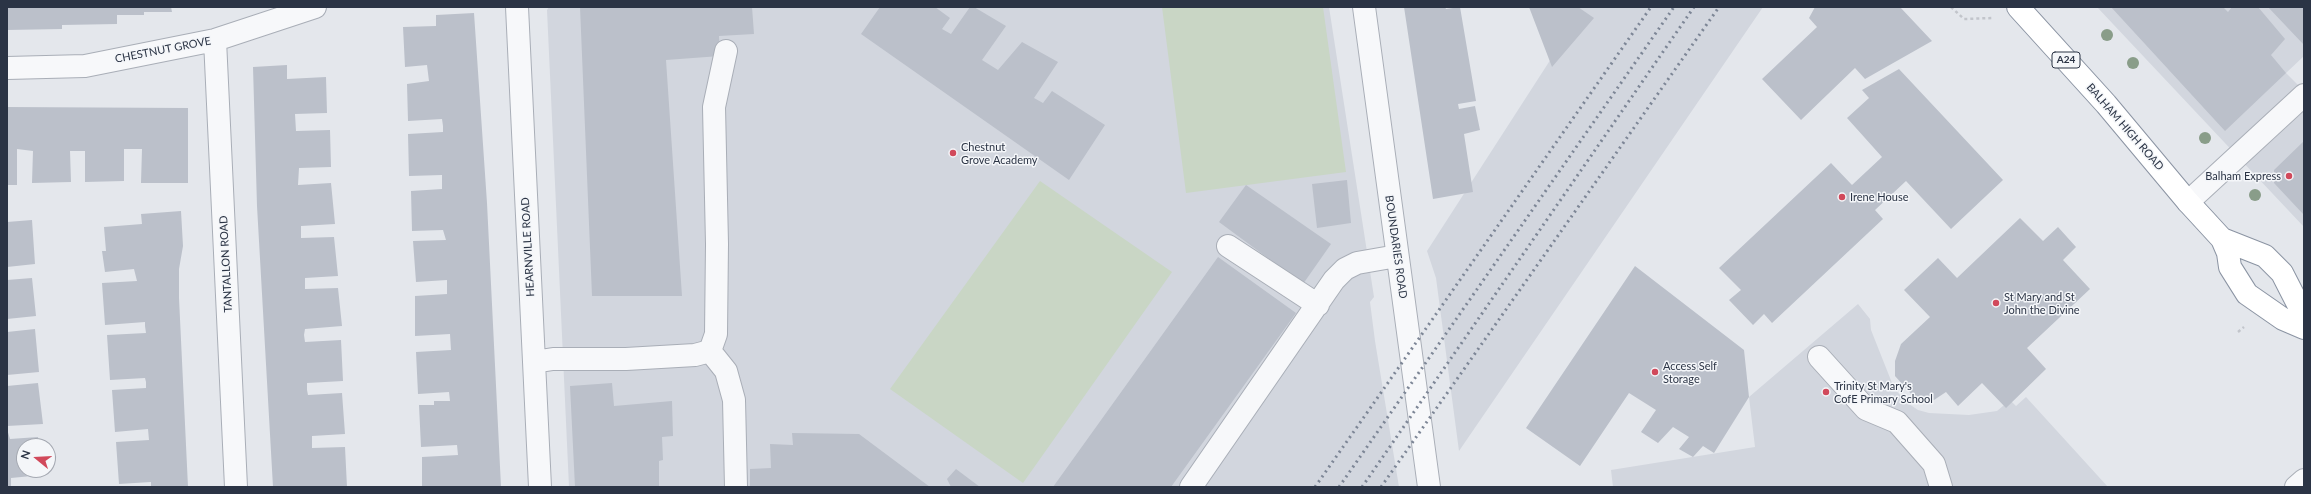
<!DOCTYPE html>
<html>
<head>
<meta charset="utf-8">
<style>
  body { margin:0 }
  #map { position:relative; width:2311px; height:494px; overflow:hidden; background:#e4e7ec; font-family:Lato,sans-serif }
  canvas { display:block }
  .frame { position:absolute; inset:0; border:8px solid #2b3445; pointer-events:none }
  .north { position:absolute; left:16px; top:438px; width:40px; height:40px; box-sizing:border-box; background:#f4f6f9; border:1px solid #a4a8b1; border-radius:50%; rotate:288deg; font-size:11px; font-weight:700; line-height:16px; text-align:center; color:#2b3445 }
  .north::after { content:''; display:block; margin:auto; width:14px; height:18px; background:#d1495b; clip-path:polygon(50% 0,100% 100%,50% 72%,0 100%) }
</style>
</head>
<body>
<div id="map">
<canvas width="2311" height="494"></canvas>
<div class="frame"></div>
<div class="north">N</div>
</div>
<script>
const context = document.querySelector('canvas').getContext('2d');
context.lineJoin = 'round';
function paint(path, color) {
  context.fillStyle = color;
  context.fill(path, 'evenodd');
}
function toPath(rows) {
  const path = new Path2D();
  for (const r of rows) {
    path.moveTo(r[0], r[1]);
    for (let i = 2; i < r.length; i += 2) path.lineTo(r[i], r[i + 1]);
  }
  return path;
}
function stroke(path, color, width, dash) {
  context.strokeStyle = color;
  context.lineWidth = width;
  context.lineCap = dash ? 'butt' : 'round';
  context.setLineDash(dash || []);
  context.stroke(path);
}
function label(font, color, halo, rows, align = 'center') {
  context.font = font + ' Lato,sans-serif';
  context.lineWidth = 3;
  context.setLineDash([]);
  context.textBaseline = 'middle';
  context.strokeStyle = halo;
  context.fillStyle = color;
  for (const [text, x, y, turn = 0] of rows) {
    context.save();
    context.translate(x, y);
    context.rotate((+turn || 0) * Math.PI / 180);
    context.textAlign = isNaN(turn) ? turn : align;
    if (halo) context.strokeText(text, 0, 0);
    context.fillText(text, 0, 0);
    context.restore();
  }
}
const built = toPath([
  [549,7,1329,7,1374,297,1370,302,1375,341,1399,487,569,487,547,10],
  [1535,7,1763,7,1459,451,1436,278,1427,251,1558,48],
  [2097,7,2277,7,2304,36,2304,56,2286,73,2304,91,2304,227],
  [1858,304,1870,319,1871,330,1894,388,1906,402,1918,410,1929,413,1969,415,1997,411,2010,400,2016,406,2026,397,2108,487,1613,487,1611,470,1755,447,1749,397]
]);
const green = toPath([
  [1162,7,1323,7,1346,172,1186,193],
  [1040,181,1172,272,1023,483,890,389]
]);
const building = toPath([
  [7,7,171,7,172,12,144,12,144,15,117,15,117,24,62,25,62,29,7,30],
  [580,7,752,7,754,34,719,36,720,56,666,60,682,296,592,296],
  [880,7,935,7,950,18,942,29,951,34,970,7,974,7,1006,26,982,60,998,70,1022,42,1058,62,1034,98,1043,103,1052,91,1105,125,1069,180,861,34],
  [1404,7,1445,7,1446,9,1460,7,1476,101,1458,104,1459,109,1475,106,1480,130,1464,134,1473,192,1433,199],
  [1529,7,1578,7,1594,18,1552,67],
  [1815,7,1900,7,1932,41,1865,79,1855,68,1801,120,1762,79,1817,27,1809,18],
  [2111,7,2223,7,2228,12,2232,7,2258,7,2285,39,2271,55,2286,73,2225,131],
  [2268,7,2304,7,2304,45],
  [474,13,487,203,501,487,422,487,422,457,458,455,457,445,421,447,419,405,434,405,434,401,450,401,449,392,418,394,416,352,451,350,450,334,415,336,415,296,447,294,447,280,416,282,413,241,446,240,443,230,412,231,411,191,442,189,442,175,409,176,408,134,443,132,443,126,442,119,408,121,407,84,429,81,427,65,405,67,403,27,436,26,436,15],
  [287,65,287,79,326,77,327,113,295,114,296,131,330,130,331,167,299,168,298,185,331,183,335,224,301,226,301,238,334,237,338,276,305,278,305,289,338,288,342,326,305,329,304,335,305,342,341,340,343,381,307,383,307,390,308,395,342,393,345,434,312,436,312,448,345,447,347,487,273,487,257,206,253,67],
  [1899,69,2003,180,1951,229,1906,181,1875,210,1883,219,1772,323,1764,314,1753,325,1729,300,1741,290,1719,268,1831,163,1852,185,1882,157,1847,118,1869,98,1862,90],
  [7,107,188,108,188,183,141,183,142,149,124,149,124,181,85,182,85,151,70,151,71,182,32,183,33,151,17,149,17,185,7,185],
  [2304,141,2304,215,2274,183,2274,170],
  [1347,180,1351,223,1317,228,1312,184],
  [1246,185,1331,244,1303,284,1219,222],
  [181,211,183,246,179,269,179,298,188,487,151,487,151,482,119,484,116,442,149,440,148,429,115,432,112,390,146,388,146,382,145,378,110,380,107,335,146,333,145,326,145,322,105,325,102,283,137,281,134,269,105,272,102,251,106,251,104,227,142,224,141,214],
  [2020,218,2043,241,2058,227,2076,247,2063,260,2090,289,2027,348,2046,369,2006,408,1982,383,1958,406,1946,392,1934,400,1913,396,1895,376,1895,361,1901,344,1930,317,1904,290,1938,258,1957,278],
  [32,220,35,264,7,267,7,222],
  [1218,257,1296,313,1171,487,1053,487],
  [1635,266,1744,350,1749,397,1714,453,1703,446,1693,457,1679,449,1689,437,1673,427,1658,443,1641,432,1656,410,1629,393,1580,466,1526,428],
  [32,278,36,316,7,319,7,280],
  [35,329,39,372,7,375,7,332],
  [38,383,43,424,7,426,7,386],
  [612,383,614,406,672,401,673,436,662,437,663,460,659,461,659,487,575,487,570,386],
  [7,429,10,439,38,437,39,446,24,446,24,470,41,470,42,475,11,478,11,487,7,487],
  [792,433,859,434,930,487,750,487,750,469,771,468,770,444,793,445],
  [956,469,980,487,951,487,947,479]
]);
const path = toPath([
  [1951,7,1964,19,1992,18],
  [2238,332,2244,327]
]);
const minor = toPath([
  [517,7,540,487],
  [1364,7,1429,487],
  [215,40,236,487],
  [7,68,85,66,215,40,315,7],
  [2188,202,2304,95],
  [1228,246,1318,305],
  [710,351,726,371,734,400,736,487],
  [1819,357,1866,409,1897,422,1934,464,1941,487],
  [534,362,553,359,626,359,695,355,710,351,716,334,717,244,714,107,726,51],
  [1191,487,1334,280,1345,269,1357,263,1397,256],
  [2296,487,2304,480]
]);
const highway = toPath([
  [2018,7,2106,104,2188,202,2222,239,2228,253,2230,267,2247,294,2283,319,2304,328],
  [2222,239,2265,256,2282,273,2304,316]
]);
const rail = toPath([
  [1315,487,1651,7],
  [1339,487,1674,7],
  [1362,487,1694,7],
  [1381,487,1719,7]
]);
const trees = [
  [2107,35],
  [2133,63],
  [2205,138],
  [2255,195]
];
const markers = [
  [953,153,4,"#d1495b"],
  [2289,176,4,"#d1495b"],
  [1842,197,4,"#d1495b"],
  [1996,303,4,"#d1495b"],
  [1655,372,4,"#d1495b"],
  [1826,392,4,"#d1495b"]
];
const shields = [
  [2066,60,28]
];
const shieldNames = [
  ["A24",2066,60]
];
const streetNames = [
  ["CHESTNUT GROVE",163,50,-11],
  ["BALHAM HIGH ROAD",2125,127,49],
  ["HEARNVILLE ROAD",528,247,-93],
  ["BOUNDARIES ROAD",1396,247,82],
  ["TANTALLON ROAD",226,264,-93]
];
const poiNames = [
  ["Chestnut",961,147],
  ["Grove Academy",961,160],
  ["Balham Express",2281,176,"right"],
  ["Irene House",1850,197],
  ["St Mary and St",2004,297],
  ["John the Divine",2004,310],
  ["Access Self",1663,366],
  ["Storage",1663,379],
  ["Trinity St Mary's",1834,386],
  ["CofE Primary School",1834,399]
];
paint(built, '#d2d6de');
paint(green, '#c9d6c5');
paint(building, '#bbc0ca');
stroke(minor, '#a9aeb7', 24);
stroke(highway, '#8b94a3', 24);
stroke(path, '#c2c5cb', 2.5, [3, 3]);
stroke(minor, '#f7f8fa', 22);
stroke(highway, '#fff', 22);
stroke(rail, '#7d8696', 3, [2, 4]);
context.fillStyle = '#899d89';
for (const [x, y] of trees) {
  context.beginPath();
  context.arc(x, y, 6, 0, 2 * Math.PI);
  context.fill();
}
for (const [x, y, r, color] of markers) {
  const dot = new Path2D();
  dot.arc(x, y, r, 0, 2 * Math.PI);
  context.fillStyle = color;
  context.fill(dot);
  stroke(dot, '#f4f6f9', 1.5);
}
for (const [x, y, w] of shields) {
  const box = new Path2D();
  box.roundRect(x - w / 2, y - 8, w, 16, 3);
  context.fillStyle = '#f4f6f9';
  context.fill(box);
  stroke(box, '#2b3445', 1);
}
label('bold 10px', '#2b3445', null, shieldNames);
label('11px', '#2b3445', '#f4f6f9', streetNames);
label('11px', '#2b3445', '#f4f6f9', poiNames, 'left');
</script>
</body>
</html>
